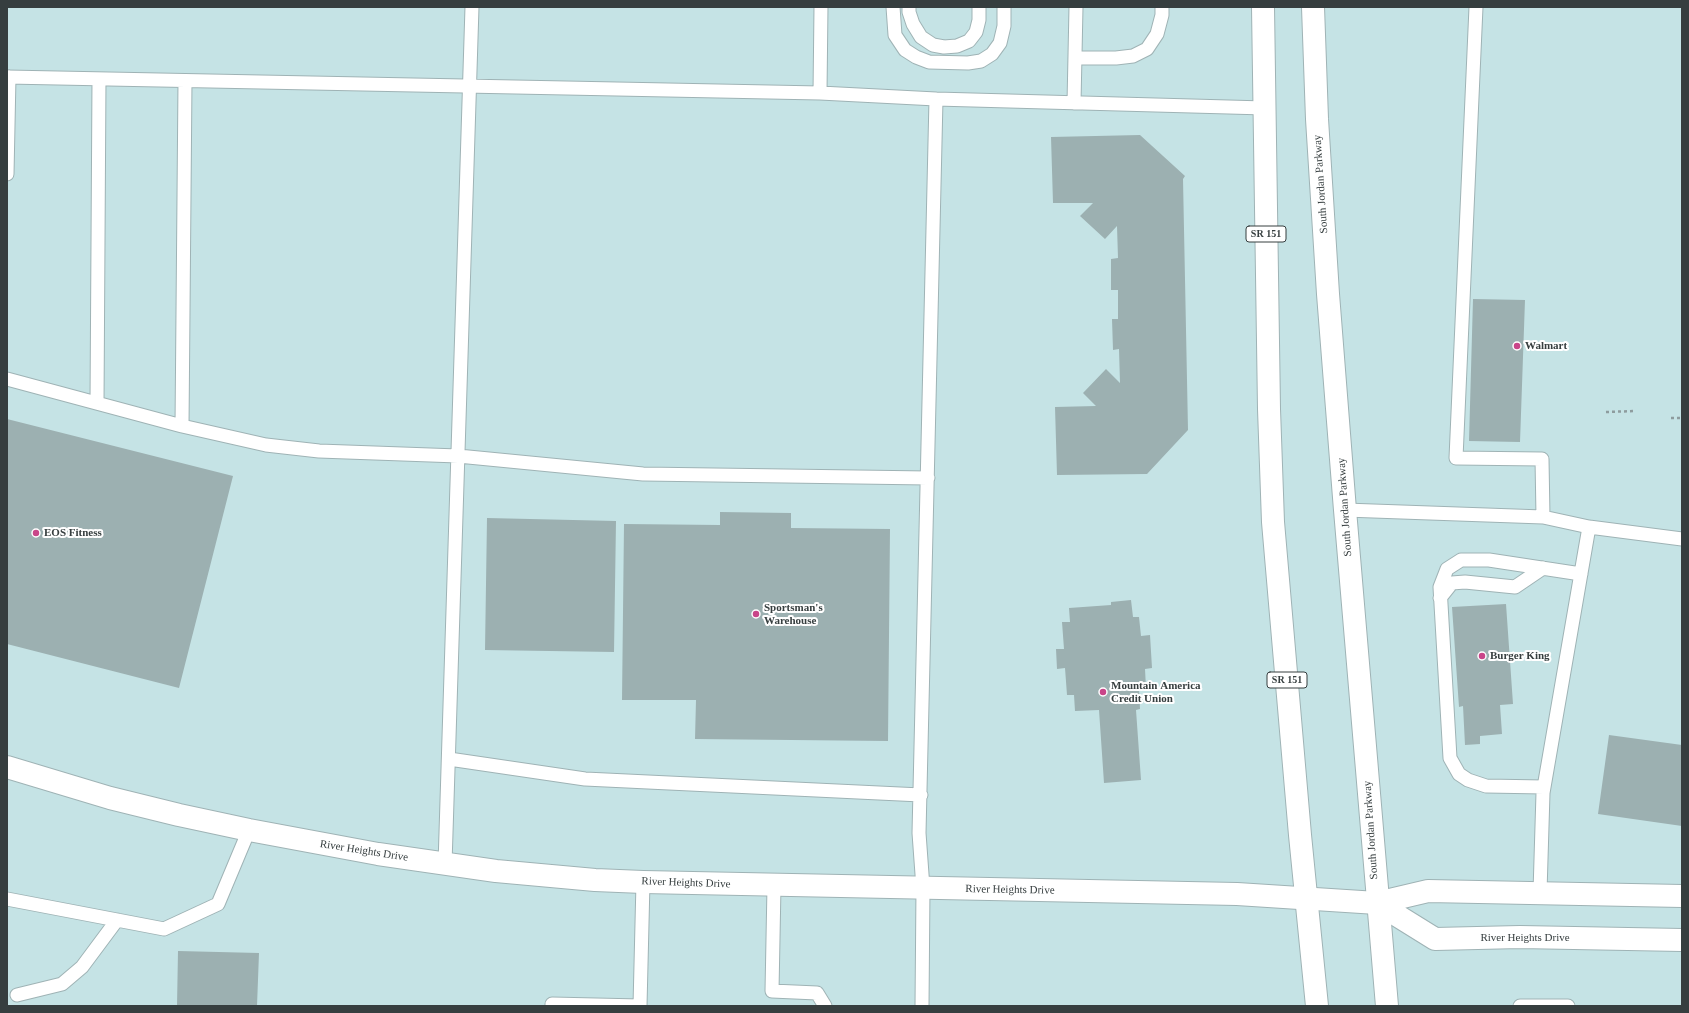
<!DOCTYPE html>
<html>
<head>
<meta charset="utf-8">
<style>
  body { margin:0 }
  #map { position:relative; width:1689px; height:1013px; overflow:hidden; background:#d8ecee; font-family:"Times New Roman",serif }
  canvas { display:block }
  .frame { position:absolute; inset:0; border:8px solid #363e3f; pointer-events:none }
</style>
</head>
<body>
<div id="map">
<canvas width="1689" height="1013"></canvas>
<div class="frame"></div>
</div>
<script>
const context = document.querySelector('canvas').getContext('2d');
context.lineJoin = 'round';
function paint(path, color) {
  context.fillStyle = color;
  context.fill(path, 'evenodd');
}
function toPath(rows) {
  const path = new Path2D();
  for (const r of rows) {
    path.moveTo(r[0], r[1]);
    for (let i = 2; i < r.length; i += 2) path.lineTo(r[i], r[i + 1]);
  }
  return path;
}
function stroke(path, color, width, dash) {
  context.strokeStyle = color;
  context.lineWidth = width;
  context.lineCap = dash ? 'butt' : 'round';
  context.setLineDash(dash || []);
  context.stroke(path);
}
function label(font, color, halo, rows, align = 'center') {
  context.font = font + ' "Times New Roman",serif';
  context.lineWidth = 4;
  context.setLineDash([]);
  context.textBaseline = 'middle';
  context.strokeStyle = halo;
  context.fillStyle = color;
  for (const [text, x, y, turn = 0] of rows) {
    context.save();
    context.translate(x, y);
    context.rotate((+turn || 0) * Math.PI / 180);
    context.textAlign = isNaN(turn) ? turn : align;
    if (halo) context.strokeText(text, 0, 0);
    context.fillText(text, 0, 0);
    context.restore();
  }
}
const built = toPath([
  [7,7,1682,7,1682,1006,7,1006]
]);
const building = toPath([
  [1140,135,1185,176,1183,179,1188,430,1147,474,1057,475,1055,407,1096,406,1083,393,1106,369,1120,383,1119,349,1113,350,1112,319,1118,319,1118,290,1111,290,1111,259,1118,258,1117,226,1105,239,1080,216,1093,203,1053,203,1051,137],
  [1473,299,1525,300,1520,442,1469,441],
  [7,419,233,476,179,688,7,644],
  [720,512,791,513,791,528,890,529,888,741,695,739,696,700,622,700,624,524,720,525],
  [487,518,616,521,614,652,485,650],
  [1131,600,1133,617,1139,617,1141,636,1150,635,1152,668,1145,669,1146,688,1139,689,1140,709,1136,710,1141,780,1104,783,1099,710,1075,711,1074,695,1067,695,1065,668,1057,669,1056,649,1064,649,1062,622,1070,622,1069,608,1111,605,1111,602],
  [1506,604,1513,704,1500,705,1502,734,1480,736,1480,744,1465,745,1463,706,1459,707,1452,607],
  [1609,735,1682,745,1682,826,1598,814],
  [178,951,259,953,257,1006,177,1006]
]);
const path = toPath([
  [1606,412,1636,411],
  [1671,418,1682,418]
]);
const service = toPath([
  [893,7,895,35,905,50,916,57,929,62,968,63,981,61,992,54,1000,43,1004,26,1004,7],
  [909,7,909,12,913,24,921,37,933,45,944,47,957,46,969,41,976,32,979,20,979,7],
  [1476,7,1456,458,1542,459,1543,517],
  [1075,58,1116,58,1133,56,1147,49,1157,34,1162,15,1162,7],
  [7,77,820,93,936,99,919,833,923,888,922,1006],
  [820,93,821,7],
  [936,99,1265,108],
  [1074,103,1076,7],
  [7,174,9,77],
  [7,379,182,426,266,445,319,451,458,456,643,474,928,478],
  [97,403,99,79],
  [182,426,185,81],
  [1345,510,1543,517,1589,527,1682,539],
  [1440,598,1452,583,1465,582,1515,587,1543,568],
  [449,759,585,779,921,795],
  [1544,787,1486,786,1468,780,1459,774,1450,758,1440,587,1447,569,1461,560,1489,560,1581,574],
  [445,864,472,7],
  [774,886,772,991,817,993,825,1006],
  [1540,892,1543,793,1589,527],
  [7,899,164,929,218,904,249,830],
  [17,995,62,984,82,967,117,920],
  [552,1006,552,1004,640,1006],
  [640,1006,643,882],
  [1520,1006,1568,1006]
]);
const minor = toPath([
  [1377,903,1435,939,1520,937,1682,940],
  [1377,903,1428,891,1682,896]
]);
const tertiary = toPath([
  [7,767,110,798,179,815,249,830,378,854,496,871,595,880,643,882,1237,894,1377,903]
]);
const primary = toPath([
  [1263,7,1269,409,1273,522,1300,835,1317,1006],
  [1313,7,1317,119,1328,294,1345,510,1387,1006]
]);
const markers = [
  [1517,346,4,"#c94589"],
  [36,533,4,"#c94589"],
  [756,614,4,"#c94589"],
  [1482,656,4,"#c94589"],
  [1103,692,4,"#c94589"]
];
const shields = [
  [1266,234,40],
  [1287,680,40]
];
const shieldNames = [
  ["SR 151",1266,234],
  ["SR 151",1287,680]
];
const streetNames = [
  ["South Jordan Parkway",1321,184,-94],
  ["South Jordan Parkway",1345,507,-94],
  ["South Jordan Parkway",1371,830,-94],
  ["River Heights Drive",364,851,9],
  ["River Heights Drive",686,883,2],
  ["River Heights Drive",1010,890,1],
  ["River Heights Drive",1525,938]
];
const poiNames = [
  ["Walmart",1525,346],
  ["EOS Fitness",44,533],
  ["Sportsman's",764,608],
  ["Warehouse",764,621],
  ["Burger King",1490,656],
  ["Mountain America",1111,686],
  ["Credit Union",1111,699]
];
paint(built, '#c5e3e5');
paint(building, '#9cb0b1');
stroke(service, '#9fb3b5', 15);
stroke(minor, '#9fb3b5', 24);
stroke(tertiary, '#9fb3b5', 24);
stroke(primary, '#9fb3b5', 24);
stroke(path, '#8e9c9e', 2.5, [3, 3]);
stroke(service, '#fff', 13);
stroke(minor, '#fff', 22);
stroke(tertiary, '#fff', 22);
stroke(primary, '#fff', 22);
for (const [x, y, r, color] of markers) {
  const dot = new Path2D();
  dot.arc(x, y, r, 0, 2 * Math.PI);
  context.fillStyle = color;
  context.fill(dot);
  stroke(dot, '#fff', 1.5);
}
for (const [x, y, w] of shields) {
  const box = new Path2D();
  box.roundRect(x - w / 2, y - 8, w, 16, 3);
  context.fillStyle = '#fff';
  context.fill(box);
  stroke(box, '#363e3f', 1);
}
label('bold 10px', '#363e3f', null, shieldNames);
label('11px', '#363e3f', '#fff', streetNames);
label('bold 11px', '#363e3f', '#fff', poiNames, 'left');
</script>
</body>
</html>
